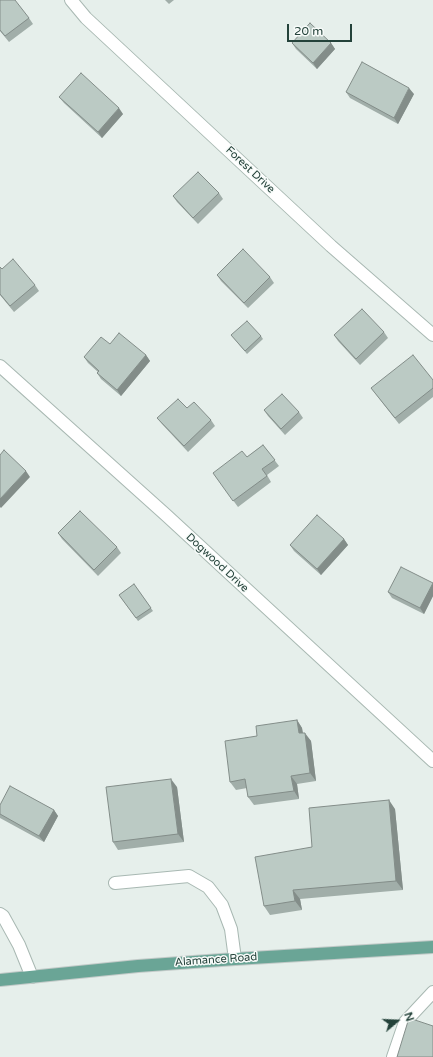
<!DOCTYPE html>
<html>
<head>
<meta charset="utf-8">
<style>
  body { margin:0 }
  #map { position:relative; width:433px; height:1057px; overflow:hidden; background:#e6efeb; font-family:"Varela Round",sans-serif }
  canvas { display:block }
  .north { position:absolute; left:377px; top:1001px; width:40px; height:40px; -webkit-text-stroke:3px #f7fbf9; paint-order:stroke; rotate:71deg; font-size:11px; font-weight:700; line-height:16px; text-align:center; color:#24423a }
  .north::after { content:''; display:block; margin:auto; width:14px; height:18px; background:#24423a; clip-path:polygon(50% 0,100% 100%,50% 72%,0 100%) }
  .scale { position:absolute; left:287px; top:24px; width:65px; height:18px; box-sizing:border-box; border:2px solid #24423a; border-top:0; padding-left:5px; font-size:12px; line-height:14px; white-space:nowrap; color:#24423a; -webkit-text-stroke:3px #f7fbf9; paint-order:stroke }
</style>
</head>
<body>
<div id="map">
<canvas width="433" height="1057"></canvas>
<div class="north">N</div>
<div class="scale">20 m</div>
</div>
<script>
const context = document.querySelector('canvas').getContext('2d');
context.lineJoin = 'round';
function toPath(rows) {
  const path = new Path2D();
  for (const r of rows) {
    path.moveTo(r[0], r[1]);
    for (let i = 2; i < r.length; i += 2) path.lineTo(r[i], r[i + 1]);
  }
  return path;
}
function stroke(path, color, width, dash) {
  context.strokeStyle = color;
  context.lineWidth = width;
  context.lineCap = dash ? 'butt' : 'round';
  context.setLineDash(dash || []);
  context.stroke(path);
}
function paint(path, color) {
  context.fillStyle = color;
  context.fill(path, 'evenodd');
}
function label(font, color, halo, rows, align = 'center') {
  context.font = font + ' "Varela Round",sans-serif';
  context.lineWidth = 3;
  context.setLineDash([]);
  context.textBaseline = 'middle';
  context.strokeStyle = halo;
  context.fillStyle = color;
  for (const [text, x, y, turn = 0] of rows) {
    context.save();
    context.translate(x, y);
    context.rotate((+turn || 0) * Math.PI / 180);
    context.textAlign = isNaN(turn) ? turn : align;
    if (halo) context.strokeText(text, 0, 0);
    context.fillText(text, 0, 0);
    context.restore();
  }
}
const service = toPath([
  [115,883,189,876,208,887,222,905,231,929,235,959],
  [393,1057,405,1022,433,992]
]);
const minor = toPath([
  [71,0,86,18,331,246,433,335],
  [0,366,166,515,433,761],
  [0,914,3,916,19,945,32,977]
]);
const primary = toPath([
  [0,980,138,966,235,959,433,947]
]);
const wall = toPath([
  [0,0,29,18,33,24,9,42,0,31],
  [165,0,174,0,169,4],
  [292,43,331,43,335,49,317,69,296,49],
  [346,92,414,94,398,124,350,98],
  [59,97,123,114,102,138,64,103],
  [219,193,223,199,198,224,177,202,173,196],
  [0,267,2,269,35,285,39,291,14,312,0,295],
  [217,275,270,277,274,283,248,308,221,281],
  [384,332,388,338,360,365,338,341,334,335],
  [231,335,261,336,263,339,247,354],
  [110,344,146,355,150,361,121,396,101,379,97,373,98,372,88,363,84,357],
  [433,380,433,397,399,424,371,388],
  [187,408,211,420,215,426,188,452,162,424,157,418],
  [264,410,299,412,303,418,285,435,268,416],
  [263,445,279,466,267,475,271,482,238,507,213,473,247,457],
  [58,533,117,547,121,553,98,576,62,539],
  [344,539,348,545,321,575,294,551,290,545],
  [433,583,433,596,424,614,392,598,388,592],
  [134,584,153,611,138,621,119,595],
  [297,720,302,728,303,733,311,741,316,781,297,784,299,799,254,805,248,797,247,788,236,790,230,782,257,736],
  [177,787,184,842,118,850,113,842],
  [0,805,54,810,58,816,44,842,0,818],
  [395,809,403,890,300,899,302,910,270,915,264,906,312,847]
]);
const shadedWall = toPath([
  [331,43,335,49,317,69,313,63],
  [409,88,414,94,398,124,394,118],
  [119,108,123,114,102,138,98,132],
  [146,355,150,361,121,396,117,390],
  [26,471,30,477,1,508,0,507,0,499],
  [344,539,348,545,321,575,317,569],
  [433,583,433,596,424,614,420,608],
  [297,720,302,728,304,742,299,733],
  [305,733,311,741,316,781,310,773],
  [291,776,297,784,299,799,294,791],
  [171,779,177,787,184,842,178,834],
  [389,800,395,809,403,890,396,881],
  [54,810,58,816,44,842,39,836],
  [293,890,300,899,302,910,295,901]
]);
const building = toPath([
  [0,0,15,0,29,18,5,36,0,30,0,0],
  [310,23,331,43,313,63,292,43,310,23],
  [362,62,409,88,394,118,346,92,362,62],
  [81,73,119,108,98,132,59,97,81,73],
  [198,172,219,193,193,218,173,196,198,172],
  [243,249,270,277,244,303,217,275,243,249],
  [13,259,35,285,10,306,0,294,0,267,2,269,13,259],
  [362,309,384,332,356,359,334,335,362,309],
  [247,321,261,336,245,351,231,335,247,321],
  [119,333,146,355,117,390,97,373,99,371,84,357,101,337,110,344,119,333],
  [413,355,433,380,433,388,395,418,371,388,413,355],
  [282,394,299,412,281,429,264,410,282,394],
  [178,399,187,408,194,402,211,420,184,446,157,418,178,399],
  [263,445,275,460,262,469,267,476,233,501,213,473,242,451,247,457,263,445],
  [4,450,26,471,0,499,0,455,4,450],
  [80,511,117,547,94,570,58,533,80,511],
  [317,515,344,539,317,569,290,545,317,515],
  [401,567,433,583,420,608,388,592,401,567],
  [134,584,151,608,136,618,119,595,134,584],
  [297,720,299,733,305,733,310,773,291,776,294,791,248,797,245,779,230,782,225,741,257,736,256,726,297,720],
  [171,779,178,834,113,842,106,787,171,779],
  [10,786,54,810,39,836,0,814,0,805,10,786],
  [389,800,396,881,293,890,295,901,264,906,255,857,312,847,309,808,389,800],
  [409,1018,433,1026,433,1057,397,1057,409,1018]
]);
const streetNames = [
  ["Forest Drive",250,170,43],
  ["Dogwood Drive",217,563,43],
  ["Alamance Road",216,960,-4]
];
stroke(service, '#a8b8b2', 14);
stroke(minor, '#a8b8b2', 14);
stroke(primary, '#c2cac8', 14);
stroke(service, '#fff', 12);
stroke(minor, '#fff', 12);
stroke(primary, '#6aa596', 12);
paint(wall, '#a1aea9');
paint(shadedWall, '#838d89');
paint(building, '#bbcac4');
stroke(building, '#838d89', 1);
label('11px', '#24423a', '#f7fbf9', streetNames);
</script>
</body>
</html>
